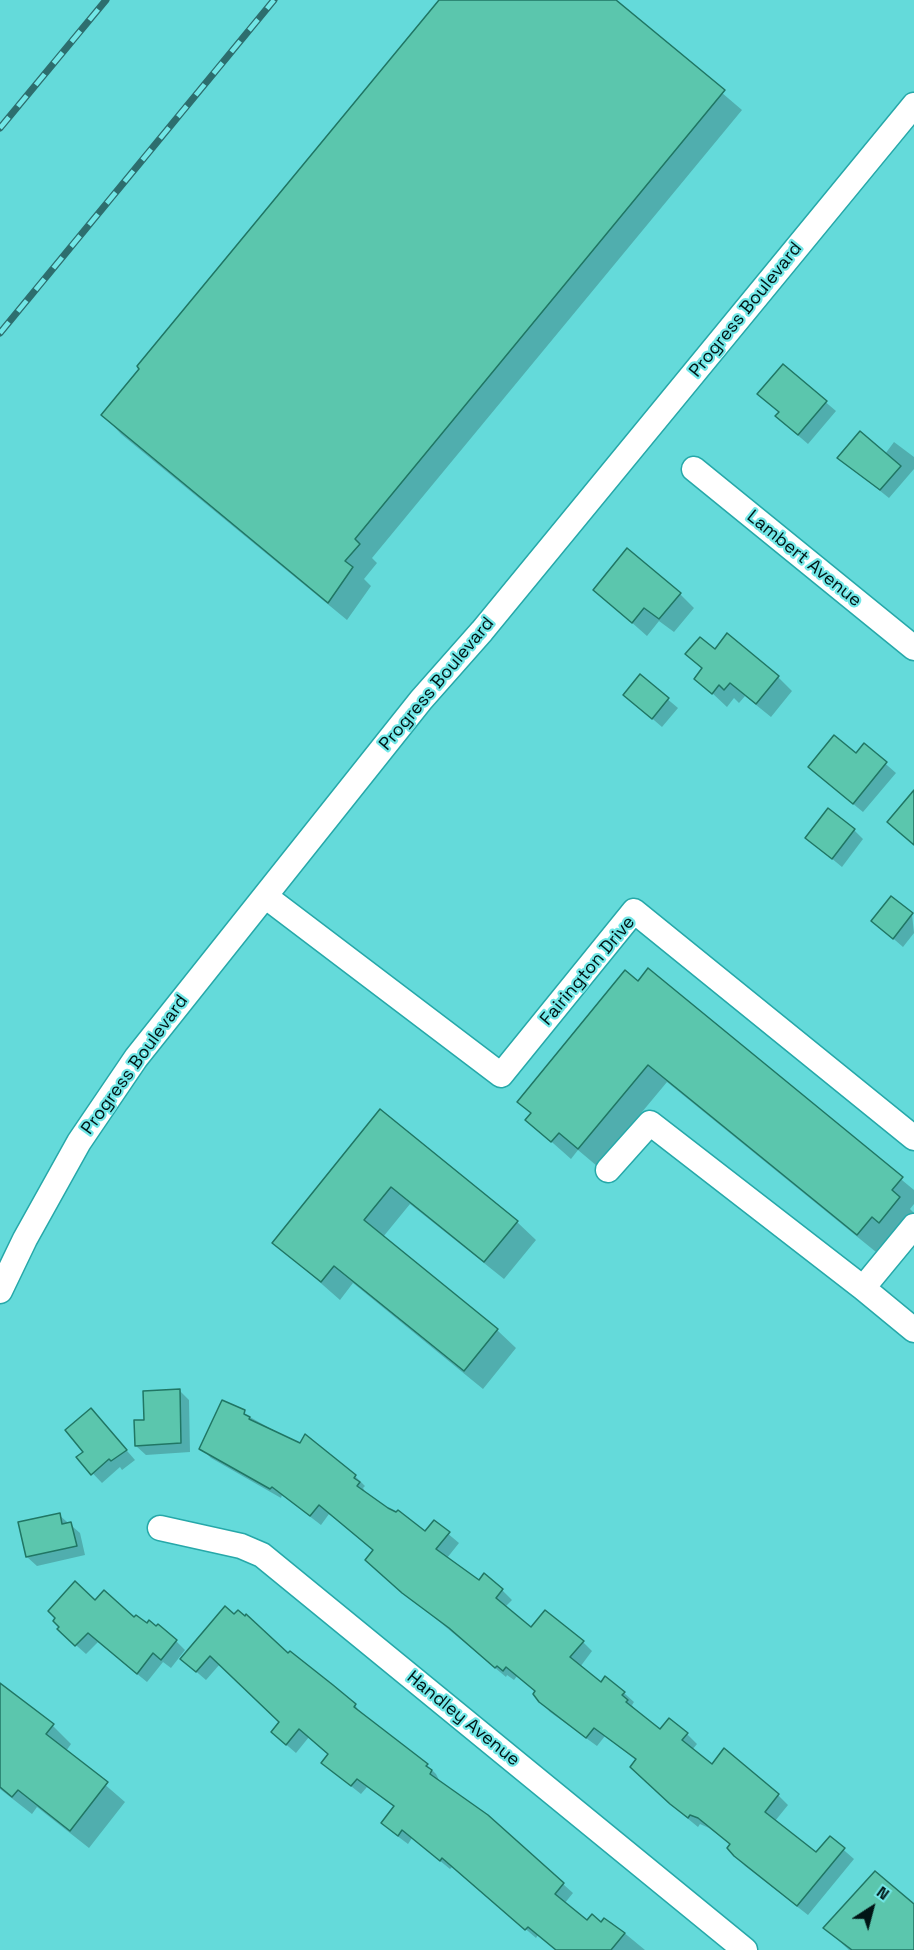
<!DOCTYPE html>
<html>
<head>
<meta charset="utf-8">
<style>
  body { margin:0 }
  #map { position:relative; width:914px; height:1950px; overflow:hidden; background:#64dada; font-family:"Space Grotesk",sans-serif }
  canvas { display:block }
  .north { position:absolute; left:842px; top:1878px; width:60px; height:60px; -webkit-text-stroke:4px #72e7e7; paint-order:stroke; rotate:36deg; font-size:16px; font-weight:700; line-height:24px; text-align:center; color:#001515 }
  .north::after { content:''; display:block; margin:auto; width:21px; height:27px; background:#001515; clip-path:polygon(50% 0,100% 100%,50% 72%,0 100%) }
</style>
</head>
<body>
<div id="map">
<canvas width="914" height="1950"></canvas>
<div class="north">N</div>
</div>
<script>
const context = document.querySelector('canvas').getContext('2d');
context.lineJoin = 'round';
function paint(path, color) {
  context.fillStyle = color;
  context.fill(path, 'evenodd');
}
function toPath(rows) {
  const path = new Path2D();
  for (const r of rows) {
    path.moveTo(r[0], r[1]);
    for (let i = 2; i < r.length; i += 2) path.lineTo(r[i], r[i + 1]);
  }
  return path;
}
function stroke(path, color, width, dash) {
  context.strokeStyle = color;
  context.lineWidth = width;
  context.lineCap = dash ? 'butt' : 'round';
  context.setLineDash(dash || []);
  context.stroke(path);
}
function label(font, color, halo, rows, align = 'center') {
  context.font = font + ' "Space Grotesk",sans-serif';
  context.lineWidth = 4.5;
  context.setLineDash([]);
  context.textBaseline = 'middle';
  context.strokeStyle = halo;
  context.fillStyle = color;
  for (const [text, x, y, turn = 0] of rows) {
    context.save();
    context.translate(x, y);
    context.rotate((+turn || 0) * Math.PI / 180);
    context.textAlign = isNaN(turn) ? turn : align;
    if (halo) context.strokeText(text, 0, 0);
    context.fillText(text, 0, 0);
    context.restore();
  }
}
const shadow = toPath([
  [441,0,613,0,742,110,372,558,377,563,364,579,371,586,347,620,121,434,103,415],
  [783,366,836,411,808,444,787,426,780,413,769,403],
  [894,442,914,457,914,469,889,498,839,458,885,454],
  [595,590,680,594,694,608,674,632,659,621,647,636],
  [715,651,778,677,792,691,771,717,745,696,739,703,734,698,727,707,696,678,703,670,687,654],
  [640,676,678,708,662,727,625,695],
  [864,745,896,773,863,812,819,776,856,755],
  [854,830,863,839,842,867,807,838],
  [912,914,914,933,903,947,873,921],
  [648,970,914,1190,914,1204,910,1209,914,1213,914,1221,899,1240,891,1234,876,1252,667,1082,597,1166,578,1150,571,1159,527,1120,532,1114,519,1102],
  [380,1111,517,1222,536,1240,504,1279,410,1204,383,1237,497,1330,516,1348,483,1389,353,1283,340,1300,274,1242],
  [179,1390,189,1400,190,1452,146,1455,136,1446,146,1421],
  [223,1402,300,1445,305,1436,355,1476,365,1486,363,1488,367,1495,425,1534,434,1522,459,1543,447,1558,479,1582,502,1590,512,1600,505,1607,531,1629,583,1642,592,1651,580,1667,601,1684,624,1693,634,1702,632,1705,636,1712,660,1731,687,1734,697,1744,692,1750,712,1766,778,1795,788,1805,775,1821,816,1854,830,1838,854,1859,808,1915,745,1866,729,1848,731,1845,709,1828,700,1824,698,1827,682,1814,641,1777,637,1761,605,1736,597,1746,568,1725,550,1712,540,1701,536,1692,517,1676,514,1680,507,1675,506,1677,377,1570,375,1551,329,1514,321,1525,282,1495,281,1498,211,1458,201,1448],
  [100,1420,135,1460,122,1470,120,1467,102,1483,78,1458,85,1452],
  [59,1515,80,1533,85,1555,37,1566,27,1557],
  [95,1602,147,1625,176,1641,185,1650,171,1668,163,1662,147,1682,98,1642,86,1654,68,1638],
  [226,1608,355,1705,363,1716,427,1765,436,1774,440,1782,487,1816,573,1893,564,1904,587,1922,601,1924,604,1920,611,1922,645,1950,556,1950,538,1935,536,1938,453,1866,450,1869,412,1838,408,1844,392,1832,383,1823,394,1807,367,1787,361,1794,333,1772,323,1763,330,1755,309,1737,296,1753,282,1741,280,1723,220,1664,206,1680,192,1668],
  [4,1688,53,1726,71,1744,66,1751,125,1802,89,1848,37,1807,32,1814,0,1789,0,1693],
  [914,1905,914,1950,849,1950,825,1928]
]);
const building = toPath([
  [439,0,616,0,725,90,355,539,360,544,345,561,353,567,328,603,101,415,139,369,137,366,439,0],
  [783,364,827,401,798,435,775,416,779,412,757,394,783,364],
  [860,431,901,466,880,490,837,458,860,431],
  [627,548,681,593,659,619,644,608,632,623,593,590,627,548],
  [727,633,779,676,756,704,730,683,724,690,719,685,712,694,694,679,702,668,685,654,700,637,715,649,727,633],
  [640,674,669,698,652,719,623,695,640,674],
  [834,735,856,753,864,743,887,762,853,804,808,767,834,735],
  [914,790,914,845,887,822,914,790],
  [828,808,855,829,832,859,805,838,828,808],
  [891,896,913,913,893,939,871,921,891,896],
  [648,968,903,1177,892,1190,900,1197,879,1223,872,1217,857,1235,648,1065,578,1149,559,1133,551,1142,525,1120,531,1113,517,1102,625,970,638,981,648,968],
  [380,1109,518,1221,484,1262,391,1187,364,1220,498,1329,464,1371,334,1266,321,1282,272,1243,380,1109],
  [180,1389,181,1443,135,1446,134,1420,144,1420,143,1391,180,1389],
  [222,1400,245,1410,244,1414,250,1417,249,1419,300,1443,305,1434,356,1475,354,1478,360,1482,357,1486,388,1508,396,1512,398,1510,425,1531,434,1520,450,1532,436,1549,479,1580,484,1573,503,1589,496,1598,531,1627,545,1610,584,1641,570,1657,601,1682,605,1676,625,1692,622,1695,628,1700,626,1702,660,1729,669,1718,688,1733,682,1740,712,1764,724,1748,779,1794,765,1812,816,1852,830,1836,845,1848,797,1906,734,1856,727,1848,730,1844,698,1818,690,1815,688,1818,670,1804,630,1767,636,1759,594,1728,586,1738,539,1702,533,1694,535,1691,506,1667,503,1671,497,1666,495,1668,449,1628,402,1593,365,1560,373,1550,319,1505,310,1516,272,1487,270,1489,199,1449,222,1400],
  [91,1408,127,1450,111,1461,109,1459,91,1475,76,1457,83,1452,65,1430,91,1408],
  [60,1513,62,1524,71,1522,77,1546,26,1557,18,1522,60,1513],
  [75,1581,95,1600,104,1590,134,1617,136,1615,147,1623,149,1620,156,1626,158,1624,177,1640,161,1660,153,1653,137,1674,88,1633,75,1646,57,1629,59,1627,53,1621,55,1618,48,1611,75,1581],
  [225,1606,234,1614,238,1610,245,1616,246,1614,288,1653,290,1651,333,1685,356,1704,354,1707,428,1764,426,1766,432,1770,430,1774,488,1815,564,1883,555,1894,587,1920,592,1914,601,1922,604,1918,625,1933,611,1950,556,1950,528,1927,525,1930,442,1858,440,1861,402,1830,398,1836,381,1823,394,1806,357,1779,351,1786,321,1763,328,1754,299,1729,286,1745,271,1732,279,1722,210,1656,196,1672,180,1659,225,1606],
  [0,1683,54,1724,46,1734,108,1782,70,1831,18,1790,12,1797,0,1787,0,1683],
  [875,1871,914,1904,914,1950,852,1950,823,1928,875,1871]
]);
const minor = toPath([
  [694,469,914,648],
  [265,896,501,1075,634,911,914,1138],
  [608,1170,650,1123,863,1288],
  [914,1226,863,1288,914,1330],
  [0,1291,25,1239,79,1142,136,1058,421,700,482,631,914,105],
  [160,1528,241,1546,262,1555,745,1950]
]);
const rail = toPath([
  [0,128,106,0],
  [0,333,274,0]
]);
const streetNames = [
  ["Progress Boulevard",746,310,-51],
  ["Lambert Avenue",804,559,39],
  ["Progress Boulevard",437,684,-50],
  ["Fairington Drive",588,971,-50],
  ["Progress Boulevard",135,1065,-54],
  ["Handley Avenue",463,1719,39]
];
paint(shadow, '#0003');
paint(building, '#5bc6ad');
stroke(building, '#207664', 1.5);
stroke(minor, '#26a8a9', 27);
stroke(minor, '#fff', 24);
stroke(rail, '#2d6e6e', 7);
stroke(rail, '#72e7e7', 4.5, [14]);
label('18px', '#001515', '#72e7e7', streetNames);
</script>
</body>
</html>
